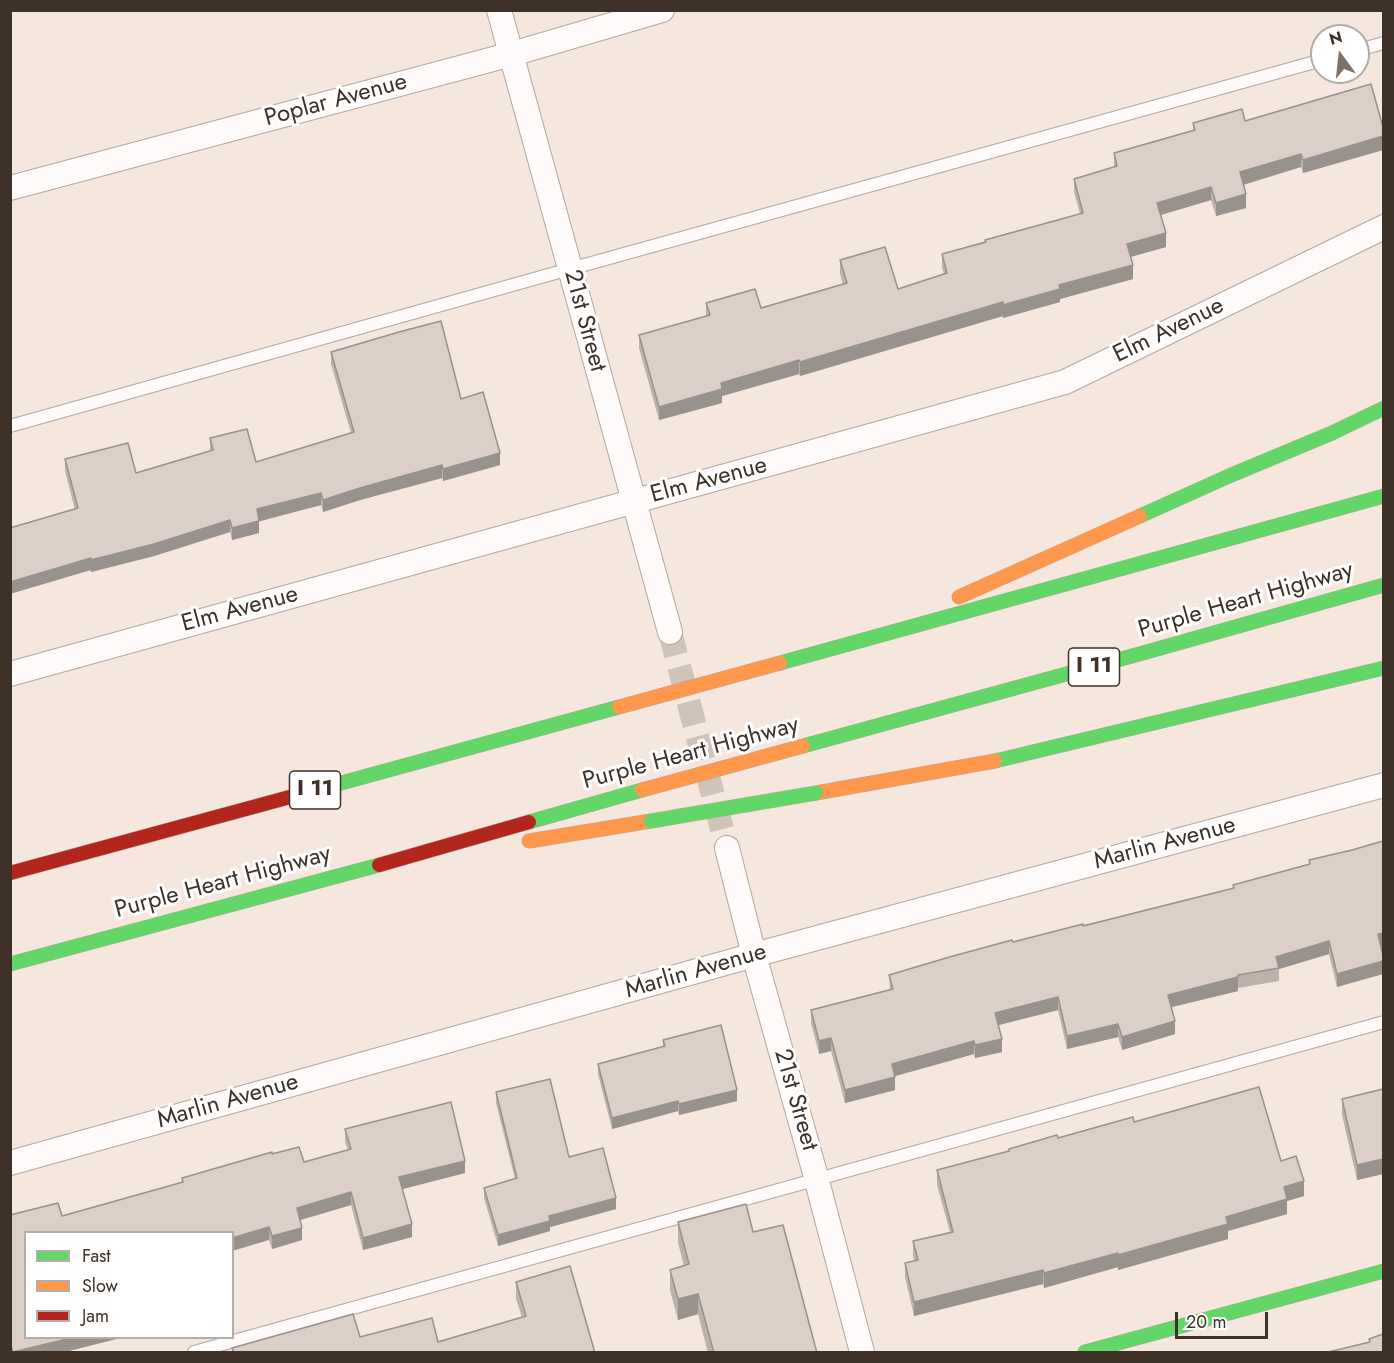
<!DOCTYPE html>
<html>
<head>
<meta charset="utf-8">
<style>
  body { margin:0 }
  #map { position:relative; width:1394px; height:1363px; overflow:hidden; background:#f5e7de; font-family:Jost,sans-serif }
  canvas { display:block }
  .frame { position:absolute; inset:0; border:12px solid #3d3128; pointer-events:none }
  .legend { position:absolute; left:24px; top:1231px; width:210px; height:108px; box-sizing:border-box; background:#fff; border:2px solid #b1ada9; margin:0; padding:8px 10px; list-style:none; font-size:18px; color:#3d3128 }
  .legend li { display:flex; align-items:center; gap:12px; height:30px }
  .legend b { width:30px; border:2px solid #b1ada9 }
  .north { position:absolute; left:1310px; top:24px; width:60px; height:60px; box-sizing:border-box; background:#fff; border:2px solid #b1ada9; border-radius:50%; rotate:345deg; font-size:16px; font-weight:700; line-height:24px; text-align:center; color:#3d3128 }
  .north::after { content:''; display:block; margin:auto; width:21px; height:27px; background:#7d7168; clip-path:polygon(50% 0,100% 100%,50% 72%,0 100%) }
  .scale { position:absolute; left:1175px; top:1312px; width:93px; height:27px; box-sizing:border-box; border:3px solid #3d3128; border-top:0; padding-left:8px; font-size:18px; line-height:21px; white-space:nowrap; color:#3d3128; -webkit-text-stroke:4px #fff; paint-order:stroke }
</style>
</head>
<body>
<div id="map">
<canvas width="1394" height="1363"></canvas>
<div class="frame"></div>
<ul class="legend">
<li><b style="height:8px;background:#63d668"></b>Fast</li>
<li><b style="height:8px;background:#ff974d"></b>Slow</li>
<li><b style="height:8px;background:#b3261e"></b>Jam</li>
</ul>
<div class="north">N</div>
<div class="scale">20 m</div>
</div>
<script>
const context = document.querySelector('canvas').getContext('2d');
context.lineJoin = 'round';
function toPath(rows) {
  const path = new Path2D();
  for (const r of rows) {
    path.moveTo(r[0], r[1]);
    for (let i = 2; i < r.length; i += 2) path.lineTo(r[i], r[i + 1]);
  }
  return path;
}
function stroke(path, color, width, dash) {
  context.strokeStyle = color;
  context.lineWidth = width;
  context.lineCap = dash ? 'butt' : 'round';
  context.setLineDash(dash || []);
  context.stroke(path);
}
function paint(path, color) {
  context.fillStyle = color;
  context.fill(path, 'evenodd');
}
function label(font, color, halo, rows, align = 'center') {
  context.font = font + ' Jost,sans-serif';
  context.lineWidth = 6;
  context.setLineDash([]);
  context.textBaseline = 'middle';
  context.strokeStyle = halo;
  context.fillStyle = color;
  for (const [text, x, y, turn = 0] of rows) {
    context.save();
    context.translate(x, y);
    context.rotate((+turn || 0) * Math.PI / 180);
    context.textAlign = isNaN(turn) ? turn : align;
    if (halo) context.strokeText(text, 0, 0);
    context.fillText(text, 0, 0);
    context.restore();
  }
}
const streetTunnel = toPath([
  [670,632,727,848]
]);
const lane = toPath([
  [1358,50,1384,43],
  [10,426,541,277,1322,60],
  [194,1352,1384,1022]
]);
const street = toPath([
  [499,10,670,632],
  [10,188,512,54,662,10],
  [10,674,1065,382,1384,227],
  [727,848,754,955,813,1166,862,1352],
  [10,1163,754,955,1384,785]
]);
const fast = toPath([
  [1140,516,1229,476,1332,433,1384,408],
  [780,663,1384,496],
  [803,746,1143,653,1384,585],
  [995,761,1384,668],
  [312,791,619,707],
  [529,822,642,790],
  [10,964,379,865],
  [1085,1352,1384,1271]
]);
const slow = toPath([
  [959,597,1140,516],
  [816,793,995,761],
  [529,841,651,821]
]);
const jam = toPath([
  [379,865,529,822],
  [10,873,312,791]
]);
const fastBridge = toPath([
  [651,821,816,793]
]);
const slowBridge = toPath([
  [619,707,780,663],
  [642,790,803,746]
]);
const wall = toPath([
  [1245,121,1383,127,1383,150,1303,173,1301,167,1243,184,1246,208,1216,216,1211,200,1161,215,1166,247,1130,257,1133,279,1060,299,1060,302,1003,318,1003,316,800,376,799,374,722,396,722,403,659,420,639,348,639,335,706,316,706,303,761,308,843,284,840,274,840,260,898,289,944,274,942,268,942,254,1080,214,1074,192,1074,179,1114,167,1114,153,1193,130,1193,123],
  [331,352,461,399,500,465,443,481,442,478,360,500,323,512,321,505,259,521,259,533,232,540,230,532,154,556,91,572,65,471,65,459,136,473,210,451,210,438,256,462,351,433,331,364],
  [1309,860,1381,947,1337,987,1329,954,1279,969,1279,981,1238,988,1238,991,1171,1007,1175,1034,1122,1050,1118,1037,1067,1049,1058,1010,998,1025,1002,1052,975,1058,974,1054,895,1076,895,1090,845,1103,831,1051,819,1054,811,1023,811,1010,890,990,889,975,1013,942,1152,909,1233,889,1233,885,1309,864],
  [663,1040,737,1101,679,1115,678,1111,612,1129,598,1074,598,1064,663,1047],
  [1383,1089,1383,1174,1357,1180,1342,1115,1342,1099],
  [496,1092,569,1157,616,1209,550,1227,550,1231,498,1246,484,1198,484,1188,515,1179,496,1103],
  [1134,1122,1281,1161,1304,1196,1287,1201,1287,1214,1228,1231,1228,1239,1118,1270,1118,1267,1044,1288,1043,1284,914,1316,905,1277,905,1263,914,1261,913,1256,913,1241,950,1232,937,1185,937,1170,1009,1152,1009,1149],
  [345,1129,465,1173,402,1189,412,1237,363,1250,351,1205,300,1220,302,1240,272,1249,269,1240,232,1233,26,1233,26,1338,120,1338,61,1353,10,1353,10,1215,62,1216,182,1182,182,1178,272,1154,304,1162,348,1150,345,1142],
  [678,1222,753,1232,817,1353,708,1353,698,1314,678,1320,670,1290,670,1270,684,1266,678,1243],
  [516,1282,595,1353,232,1353,232,1348,360,1337,438,1342,522,1317,516,1299]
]);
const shadedWall = toPath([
  [1383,136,1383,150,1303,173,1303,160],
  [1301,154,1301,167,1240,186,1240,172],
  [1211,187,1211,200,1157,216,1157,203],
  [1246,194,1246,208,1216,216,1216,203],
  [1166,233,1166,247,1127,258,1127,244],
  [1133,265,1133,279,1060,299,1060,302,1003,318,1003,305,1059,285],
  [1003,302,1003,316,800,376,800,362],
  [799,360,799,374,722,396,722,403,659,420,659,407,721,383],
  [500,453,500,465,443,481,443,469],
  [442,465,442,478,360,500,323,512,323,500,360,488],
  [321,493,321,505,257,522,257,509],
  [230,520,230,532,154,556,91,572,91,560],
  [259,521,259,533,232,540,232,528],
  [91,558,91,570,10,594,10,582],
  [1383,933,1383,946,1378,947,1378,934],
  [1329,941,1329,954,1279,969,1276,957],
  [1383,961,1383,974,1337,987,1337,974],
  [1238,977,1238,991,1168,1008,1168,995],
  [1058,997,1058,1010,995,1026,995,1013],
  [1175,1021,1175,1034,1122,1050,1122,1037],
  [1118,1024,1118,1037,1067,1049,1067,1036],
  [831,1038,831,1051,819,1054,819,1041],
  [1002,1039,1002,1052,975,1058,975,1045],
  [974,1041,974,1054,892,1077,892,1064],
  [895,1077,895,1090,845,1103,845,1090],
  [737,1090,737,1101,679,1115,679,1104],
  [678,1101,678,1111,612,1129,612,1118],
  [1383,1159,1383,1174,1357,1180,1357,1165],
  [465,1161,465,1173,399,1190,399,1177],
  [1304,1181,1304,1196,1287,1201,1287,1214,1228,1231,1228,1239,1118,1270,1118,1255,1284,1187],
  [351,1192,351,1205,297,1221,297,1208],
  [616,1198,616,1209,550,1227,550,1231,498,1246,498,1235,549,1216],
  [412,1224,412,1237,363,1250,363,1238],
  [269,1227,269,1240,232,1251,232,1238],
  [302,1228,302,1240,272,1249,272,1236],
  [1118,1253,1118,1267,1044,1288,1044,1273],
  [1043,1270,1043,1284,914,1316,914,1302],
  [698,1294,698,1314,678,1320,678,1299],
  [71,1338,120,1338,61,1353,13,1353]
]);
const building = toPath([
  [1371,84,1383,127,1383,136,1303,160,1301,154,1240,172,1246,194,1216,203,1211,187,1157,203,1166,233,1127,244,1133,265,1059,285,1060,289,1003,305,1003,302,800,362,799,360,721,383,722,389,659,407,639,335,710,315,706,303,755,289,761,308,847,283,840,260,885,247,898,289,947,273,942,254,986,242,985,240,1083,213,1074,179,1117,166,1114,153,1195,130,1193,123,1242,109,1245,121,1371,84],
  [441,321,461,399,483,392,500,453,443,469,442,465,360,488,323,500,321,493,257,509,259,521,232,528,230,520,154,544,91,560,91,558,10,582,10,528,78,508,65,459,128,443,136,473,213,450,210,438,247,429,256,462,354,432,331,352,399,332,441,321],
  [1383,841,1383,933,1378,934,1383,956,1383,961,1337,974,1329,941,1276,957,1279,968,1238,975,1238,977,1168,995,1175,1021,1122,1037,1118,1024,1067,1036,1058,997,995,1013,1002,1039,975,1045,974,1041,892,1064,895,1077,845,1090,831,1038,819,1041,811,1010,893,989,889,975,953,956,1012,940,1013,942,1083,924,1083,926,1234,888,1233,885,1310,864,1309,860,1352,850,1383,841],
  [721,1025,737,1090,679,1104,678,1101,612,1118,598,1064,665,1046,663,1040,721,1025],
  [550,1079,569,1157,603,1148,616,1198,549,1216,550,1221,498,1235,484,1188,517,1178,496,1092,550,1079],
  [1259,1087,1281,1161,1296,1156,1304,1181,1284,1187,1287,1199,1226,1217,1228,1224,1118,1255,1118,1253,1044,1273,1043,1270,914,1302,905,1263,918,1260,913,1241,953,1232,937,1170,1009,1151,1009,1149,1057,1135,1058,1138,1133,1117,1134,1122,1259,1087],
  [1383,1089,1383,1159,1357,1165,1342,1099,1383,1089],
  [451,1102,465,1161,399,1177,412,1224,363,1238,351,1192,297,1208,302,1228,272,1236,269,1227,232,1238,232,1233,26,1233,26,1338,71,1338,13,1352,10,1343,10,1215,58,1203,62,1216,183,1182,182,1178,272,1152,272,1154,299,1147,304,1162,351,1149,345,1129,451,1102],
  [746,1204,753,1232,783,1225,817,1353,714,1353,698,1294,678,1299,670,1270,689,1264,678,1222,746,1204],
  [570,1266,595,1353,234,1353,232,1348,353,1314,360,1337,432,1318,438,1342,526,1316,516,1282,570,1266],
  [1383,1334,1383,1353,1324,1353,1370,1342,1369,1339,1383,1334]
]);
const shields = [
  [1094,667,51],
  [315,790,51]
];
const shieldNames = [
  ["I 11",1094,667],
  ["I 11",315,790]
];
const streetNames = [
  ["Poplar Avenue",336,101,-15],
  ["21st Street",584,321,75],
  ["Elm Avenue",1169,331,-26],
  ["Elm Avenue",709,481,-15],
  ["Purple Heart Highway",1246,601,-16],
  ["Elm Avenue",240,610,-15],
  ["Purple Heart Highway",691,754,-15],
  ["Marlin Avenue",1165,844,-15],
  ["Purple Heart Highway",223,883,-15],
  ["Marlin Avenue",696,972,-16],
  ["21st Street",795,1100,74],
  ["Marlin Avenue",228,1102,-16]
];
stroke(streetTunnel, '#d0c3ba', 24, [24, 12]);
stroke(lane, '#b2a79e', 14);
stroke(street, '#b2a79e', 26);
stroke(fast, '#b2a79e', 15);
stroke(slow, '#b2a79e', 15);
stroke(jam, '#b2a79e', 15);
stroke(lane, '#fefbfa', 12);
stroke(street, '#fefbfa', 24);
stroke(fast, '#63d668', 14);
stroke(slow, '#ff974d', 14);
stroke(jam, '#b3261e', 14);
stroke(fastBridge, '#b2a79e', 15, []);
stroke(slowBridge, '#b2a79e', 15, []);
stroke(fastBridge, '#63d668', 14);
stroke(slowBridge, '#ff974d', 14);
paint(wall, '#bcb2ab');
paint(shadedWall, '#99918b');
paint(building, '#dbcfc7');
stroke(building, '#99918b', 1.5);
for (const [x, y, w] of shields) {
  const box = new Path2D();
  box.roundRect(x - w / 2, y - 19, w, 38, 4.5);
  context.fillStyle = '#fff';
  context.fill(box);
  stroke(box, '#3d3128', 1.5);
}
label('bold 22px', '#3d3128', null, shieldNames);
label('24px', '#3d3128', '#fff', streetNames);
</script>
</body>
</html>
